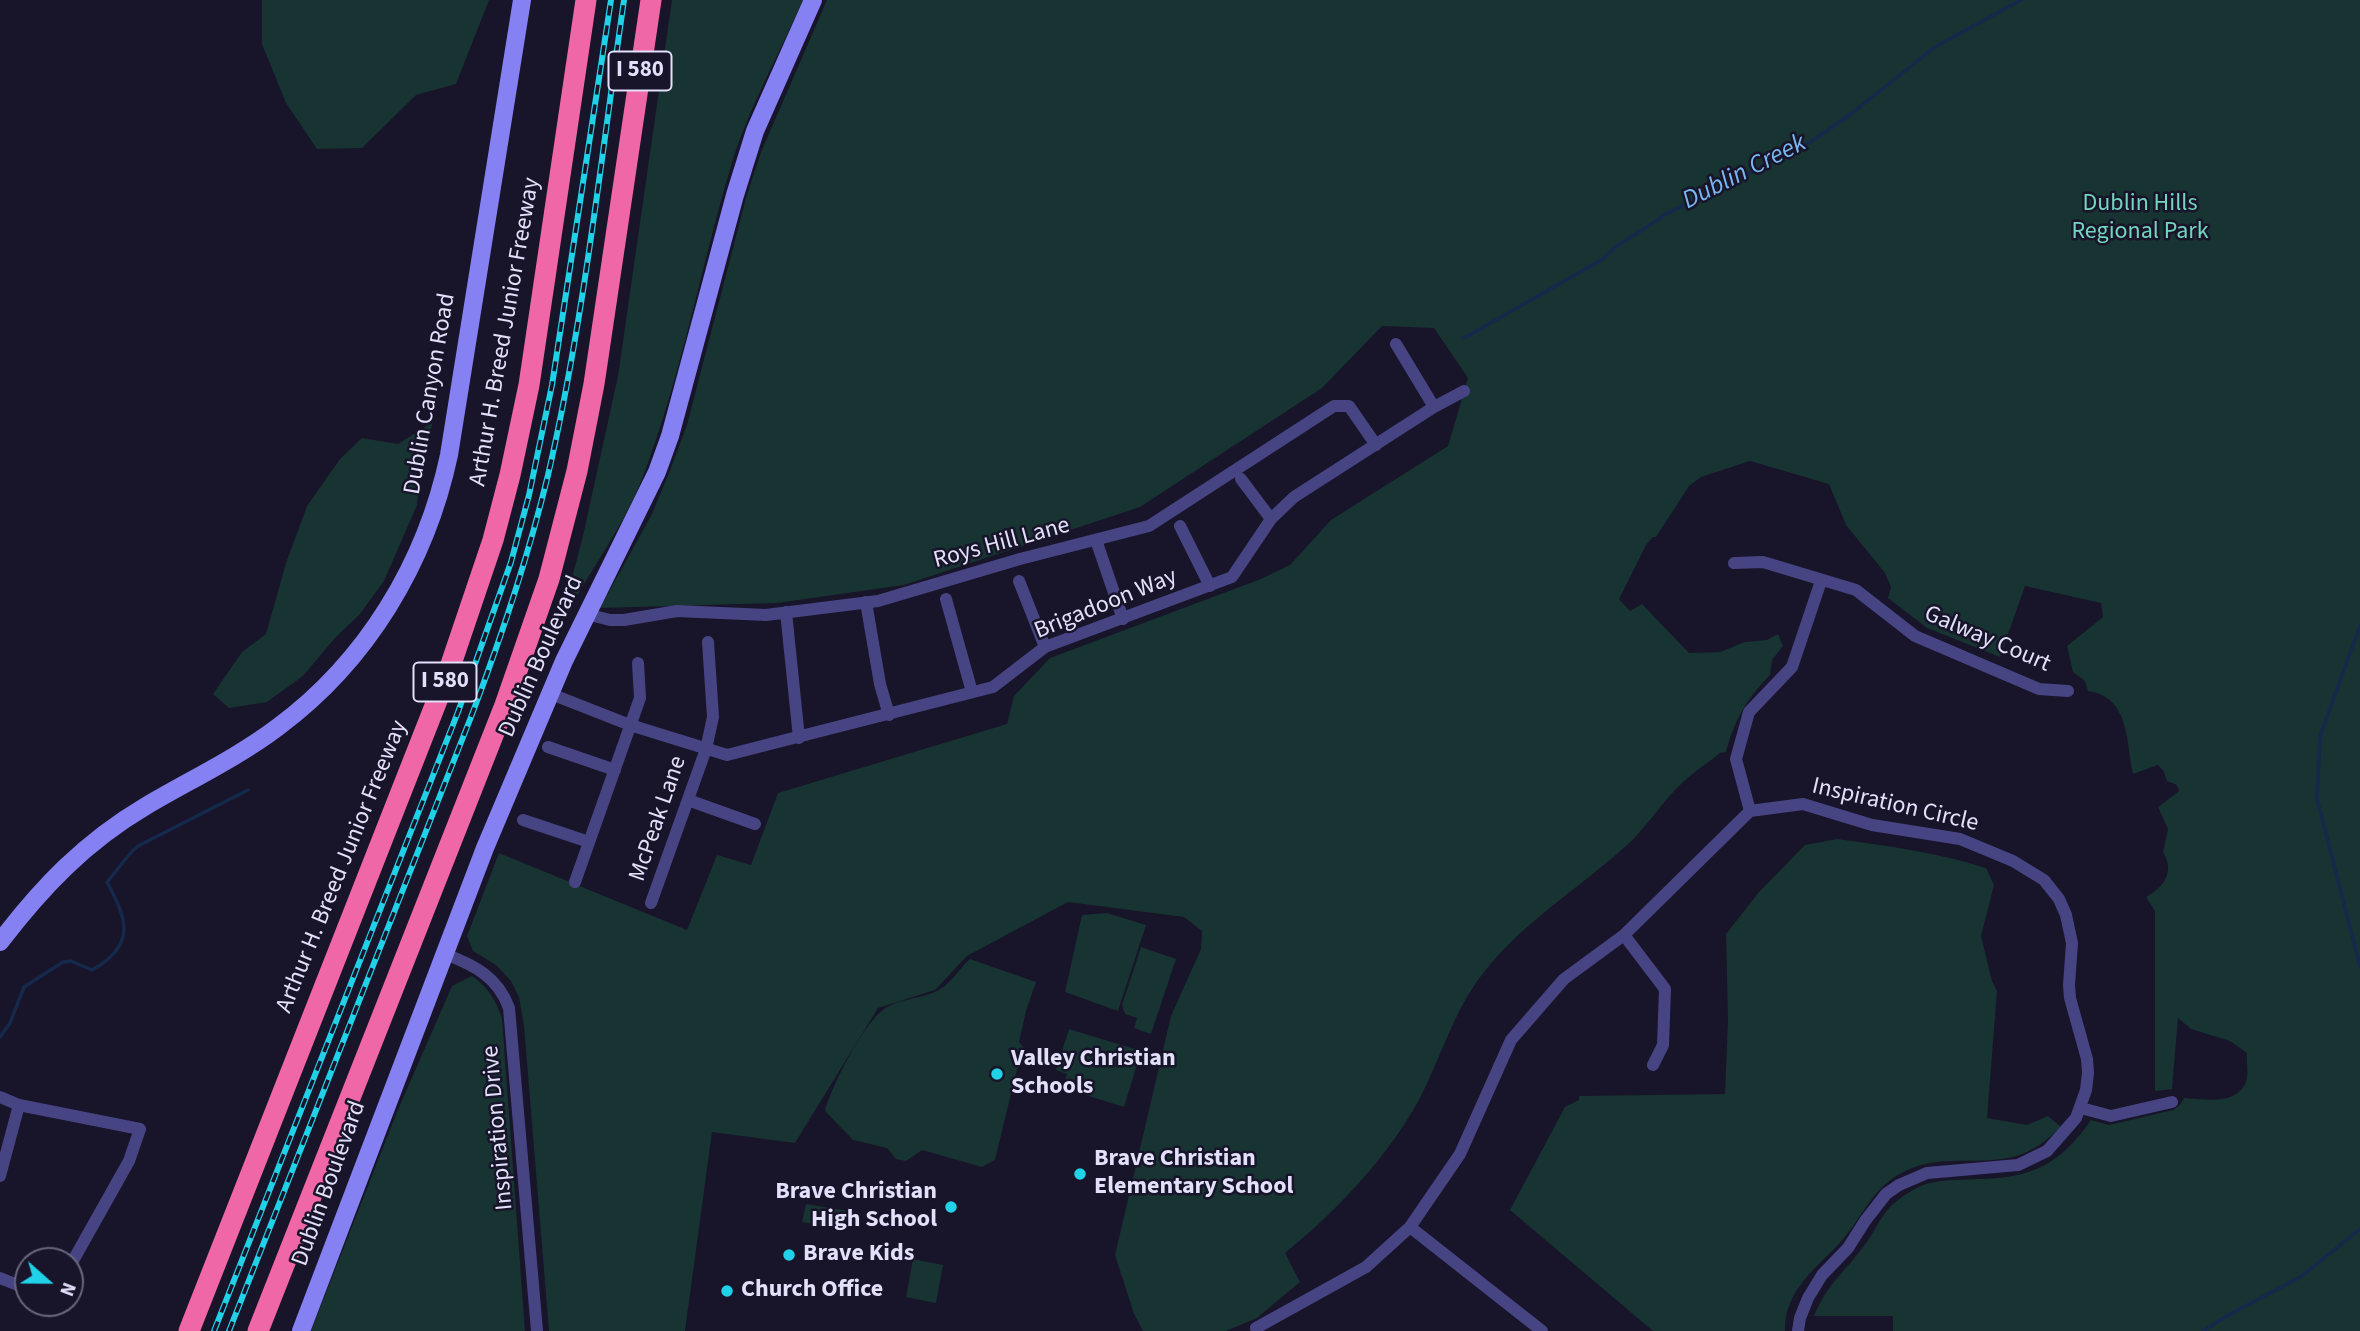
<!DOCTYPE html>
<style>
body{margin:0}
#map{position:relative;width:2360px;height:1331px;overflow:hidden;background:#181429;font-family:"Source Sans 3",sans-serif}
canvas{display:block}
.north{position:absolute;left:14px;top:1247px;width:70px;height:70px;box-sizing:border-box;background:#181429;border:2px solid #69667d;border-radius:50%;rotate:111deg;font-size:19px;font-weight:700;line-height:28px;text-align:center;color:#e3e0fc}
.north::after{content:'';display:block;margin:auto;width:24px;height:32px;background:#20d1e8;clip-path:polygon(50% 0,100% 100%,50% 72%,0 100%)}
</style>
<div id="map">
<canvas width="2360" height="1331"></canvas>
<div class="north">N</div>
</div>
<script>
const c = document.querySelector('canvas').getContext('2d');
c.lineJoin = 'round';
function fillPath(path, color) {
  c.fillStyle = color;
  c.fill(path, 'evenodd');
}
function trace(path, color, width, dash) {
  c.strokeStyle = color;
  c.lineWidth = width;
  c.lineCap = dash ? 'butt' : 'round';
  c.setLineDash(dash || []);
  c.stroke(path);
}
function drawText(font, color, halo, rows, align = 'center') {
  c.font = font + ' "Source Sans 3",sans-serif';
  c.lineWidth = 5;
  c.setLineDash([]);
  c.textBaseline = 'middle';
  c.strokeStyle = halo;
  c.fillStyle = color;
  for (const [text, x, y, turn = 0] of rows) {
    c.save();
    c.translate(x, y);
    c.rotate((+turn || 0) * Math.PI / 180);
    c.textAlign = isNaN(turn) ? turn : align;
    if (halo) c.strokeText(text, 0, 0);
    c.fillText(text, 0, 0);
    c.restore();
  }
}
fillPath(new Path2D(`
 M262 0H489L456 84 416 95 362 148 317 149 286 103 262 44Z
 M672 0H803C779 55 748 109 731 166 700 270 681 378 642 479 621 533 582 580 557 633L582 540 618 376Z
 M827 0H2360V1331H1893V1316H1814C1827 1284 1844 1273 1863 1247 1873 1235 1879 1219 1890 1207 1899 1198 1914 1188 1926 1184 1943 1179 1962 1180 1979 1179 2033 1178 2060 1164 2091 1120L2109 1125 2173 1110 2180 1105 2184 1098C2204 1099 2236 1106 2246 1082 2249 1074 2246 1061 2247 1053L2230 1041 2191 1029 2178 1018 2172 1089 2155 1091V911L2146 897C2164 887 2175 872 2163 852L2168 829 2158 807 2179 791 2177 785 2167 781 2164 772 2158 765 2133 774C2126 742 2130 697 2088 691L2085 681 2073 672 2067 646 2103 617 2101 603 2025 586 2000 657 1927 628 1888 598 1891 587 1885 573 1846 525 1829 484 1750 461 1701 477 1689 486 1656 537H1653L1646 545 1619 599 1630 611 1642 604 1689 653 1720 652 1745 642 1767 640 1778 634 1783 646 1772 660 1770 675C1747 698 1734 721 1726 752L1720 753C1705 765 1688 776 1675 790 1658 808 1645 829 1626 846 1576 891 1518 925 1478 980 1453 1015 1441 1056 1422 1094 1392 1153 1336 1212 1285 1253L1300 1282 1257 1318 1226 1331H1143L1134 1314 1115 1255 1171 1016 1201 949 1202 931 1184 917 1068 902 967 956 935 990 878 1008 795 1143 712 1132 685 1331H549L524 1026 519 997 511 981 496 965 473 951 467 936 499 853 687 930 717 855 751 865 778 793 1007 724 1014 696 1050 658 1261 579 1290 565 1331 520 1448 446 1468 378 1434 328 1382 326 1322 388 1140 507 904 585 777 603 600 608 652 514 669 473 687 425 746 198 761 152Z
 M433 422 422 456 417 505 384 581 360 614 335 638 303 676 267 702 229 708 213 694 242 652 266 634 286 563 307 506 340 459 362 438 398 444Z
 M1837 839C1887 846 1937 852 1986 868L1994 885 1981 936 1992 981 1997 991 1987 1118 2027 1125 2048 1116 2061 1127C2049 1138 2038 1148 2022 1154 1982 1169 1939 1150 1898 1175 1869 1192 1859 1224 1836 1247 1812 1271 1784 1294 1785 1331H1653L1510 1210 1565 1107 1579 1100V1096L1725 1094 1728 1020 1726 934 1759 892 1805 845Z
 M1107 913 1146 925 1118 1011 1065 992 1082 915Z
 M1141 947 1176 959 1151 1034 1134 1028 1137 1018 1125 1014 1122 1005Z
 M970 959 1036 982 1026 1011 1019 1042 1028 1053 1025 1062 1017 1069 995 1160 982 1167 922 1150 906 1161 896 1159 887 1148 853 1140 825 1111C831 1087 864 1023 884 1009 898 999 919 999 935 992 949 986 959 969 970 959Z
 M472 976C489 988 495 999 502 1018L525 1331H311L397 1112 452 986Z
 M1069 1029 1141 1051 1124 1107 1063 1088 1067 1074 1056 1070Z
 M806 1204 848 1211 845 1230 802 1222Z
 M913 1259 943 1265 936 1303 906 1297Z`), '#173332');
trace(new Path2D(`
 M1464 338 1603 259C1619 240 1645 231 1664 215L1809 143 1851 114 1935 47 2021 0
 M2360 626 2320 736 2317 799 2360 966
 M0 1037 10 1023 24 987 63 962 71 961 92 970C137 945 127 919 107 882 118 870 125 857 138 846L248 790
 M2203 1331 2225 1317 2302 1276 2360 1229`), '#15294c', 3.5);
trace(new Path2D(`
 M1396 344 1434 407
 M1241 479 1271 519
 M1180 526 1210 586
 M1096 540 1123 619
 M1734 563 1763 562 1856 590 1915 636 2039 689 2068 691
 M1019 581 1045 647
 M946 599 972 692
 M866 602 880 684 889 715
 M786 612 799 738
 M586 614 610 620H624L677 611 766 615 878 601 1020 559 1149 526 1334 406H1349L1376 445
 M551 694 630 725 727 755 993 687 1045 647 1232 577 1271 519 1294 497 1434 407 1464 391
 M548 747 615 770
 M688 800 755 824
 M1750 811 1736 759 1749 712 1792 667 1821 581
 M523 820 589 842
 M575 882 640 698 638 663
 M651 903 706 749 713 717 708 642
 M1624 935 1665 989 1663 1045 1653 1065
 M445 954C474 965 498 977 509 1008L537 1331
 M0 1097 19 1105 140 1129 129 1161 70 1266
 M2081 1108 2111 1116 2172 1102
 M0 1176 19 1105
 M1410 1227 1542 1331
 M0 1278 28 1289
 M1257 1331 1256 1328 1366 1267 1410 1227 1460 1154 1511 1040 1564 979 1624 935 1750 811 1803 804 1872 825 1960 839 2013 861 2044 880 2059 899 2066 915 2072 943 2069 985 2070 998 2087 1059 2088 1073 2086 1090 2076 1118 2047 1151 2018 1165 1927 1173 1899 1185 1886 1194 1865 1221 1848 1248 1822 1275 1808 1298 1800 1318 1798 1331`), '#474483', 12);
trace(new Path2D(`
 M0 942C42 887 85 842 146 806 190 780 237 758 278 727 367 661 426 563 449 455L522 0
 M301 1331 485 848 564 661 657 472 670 436 735 195 755 131 813 0`), '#8581f2', 18);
trace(new Path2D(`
 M189 1331 449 670 493 540 510 475 529 385 586 0
 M258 1331 505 705 549 579 577 471 594 384 651 0`), '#ef67a6', 21);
const rail = new Path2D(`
 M214 1331 458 712 511 562 529 495 552 385 611 0
 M229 1331 471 717C501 638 528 558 548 475 584 320 601 158 624 0`);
trace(rail, '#20d1e8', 6);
trace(rail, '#181429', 3.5, [10]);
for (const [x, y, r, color] of [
 [997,1074,7,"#20d1e8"],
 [1080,1174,7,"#20d1e8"],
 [951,1207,7,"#20d1e8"],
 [789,1255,7,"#20d1e8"],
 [727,1291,7,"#20d1e8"]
]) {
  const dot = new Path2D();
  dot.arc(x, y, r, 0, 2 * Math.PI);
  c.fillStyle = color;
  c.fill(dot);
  trace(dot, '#181429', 2.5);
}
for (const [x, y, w] of [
 [640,71,63],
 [445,682,63]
]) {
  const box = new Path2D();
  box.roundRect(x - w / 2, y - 19.5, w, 39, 5);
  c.fillStyle = '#181429';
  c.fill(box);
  trace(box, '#e3e0fc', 2);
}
drawText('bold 23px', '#e3e0fc', null, [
 ["I 580",640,71],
 ["I 580",445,682]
]);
drawText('24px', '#72d6be', '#181429', [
 ["Dublin Hills",2140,205],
 ["Regional Park",2140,233]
]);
drawText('24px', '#e3e0fc', '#181429', [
 ["Arthur H. Breed Junior Freeway",506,332,-80],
 ["Dublin Canyon Road",431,394,-80],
 ["Roys Hill Lane",1002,544,-15],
 ["Brigadoon Way",1106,605,-22],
 ["Galway Court",1987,640,23],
 ["Dublin Boulevard",542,657,-66],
 ["Inspiration Circle",1895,806,13],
 ["McPeak Lane",659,819,-71],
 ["Arthur H. Breed Junior Freeway",343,867,-68],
 ["Inspiration Drive",499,1128,-95],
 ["Dublin Boulevard",330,1184,-70]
]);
drawText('bold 24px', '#e3e0fc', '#181429', [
 ["Valley Christian",1011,1060],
 ["Schools",1011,1088],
 ["Brave Christian",1094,1160],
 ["Elementary School",1094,1188],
 ["Brave Christian",937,1193,"right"],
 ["High School",937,1221,"right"],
 ["Brave Kids",803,1255],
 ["Church Office",741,1291]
], 'left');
drawText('italic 26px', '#78b7f1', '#181429', [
 ["Dublin Creek",1745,173,-27]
]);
</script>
